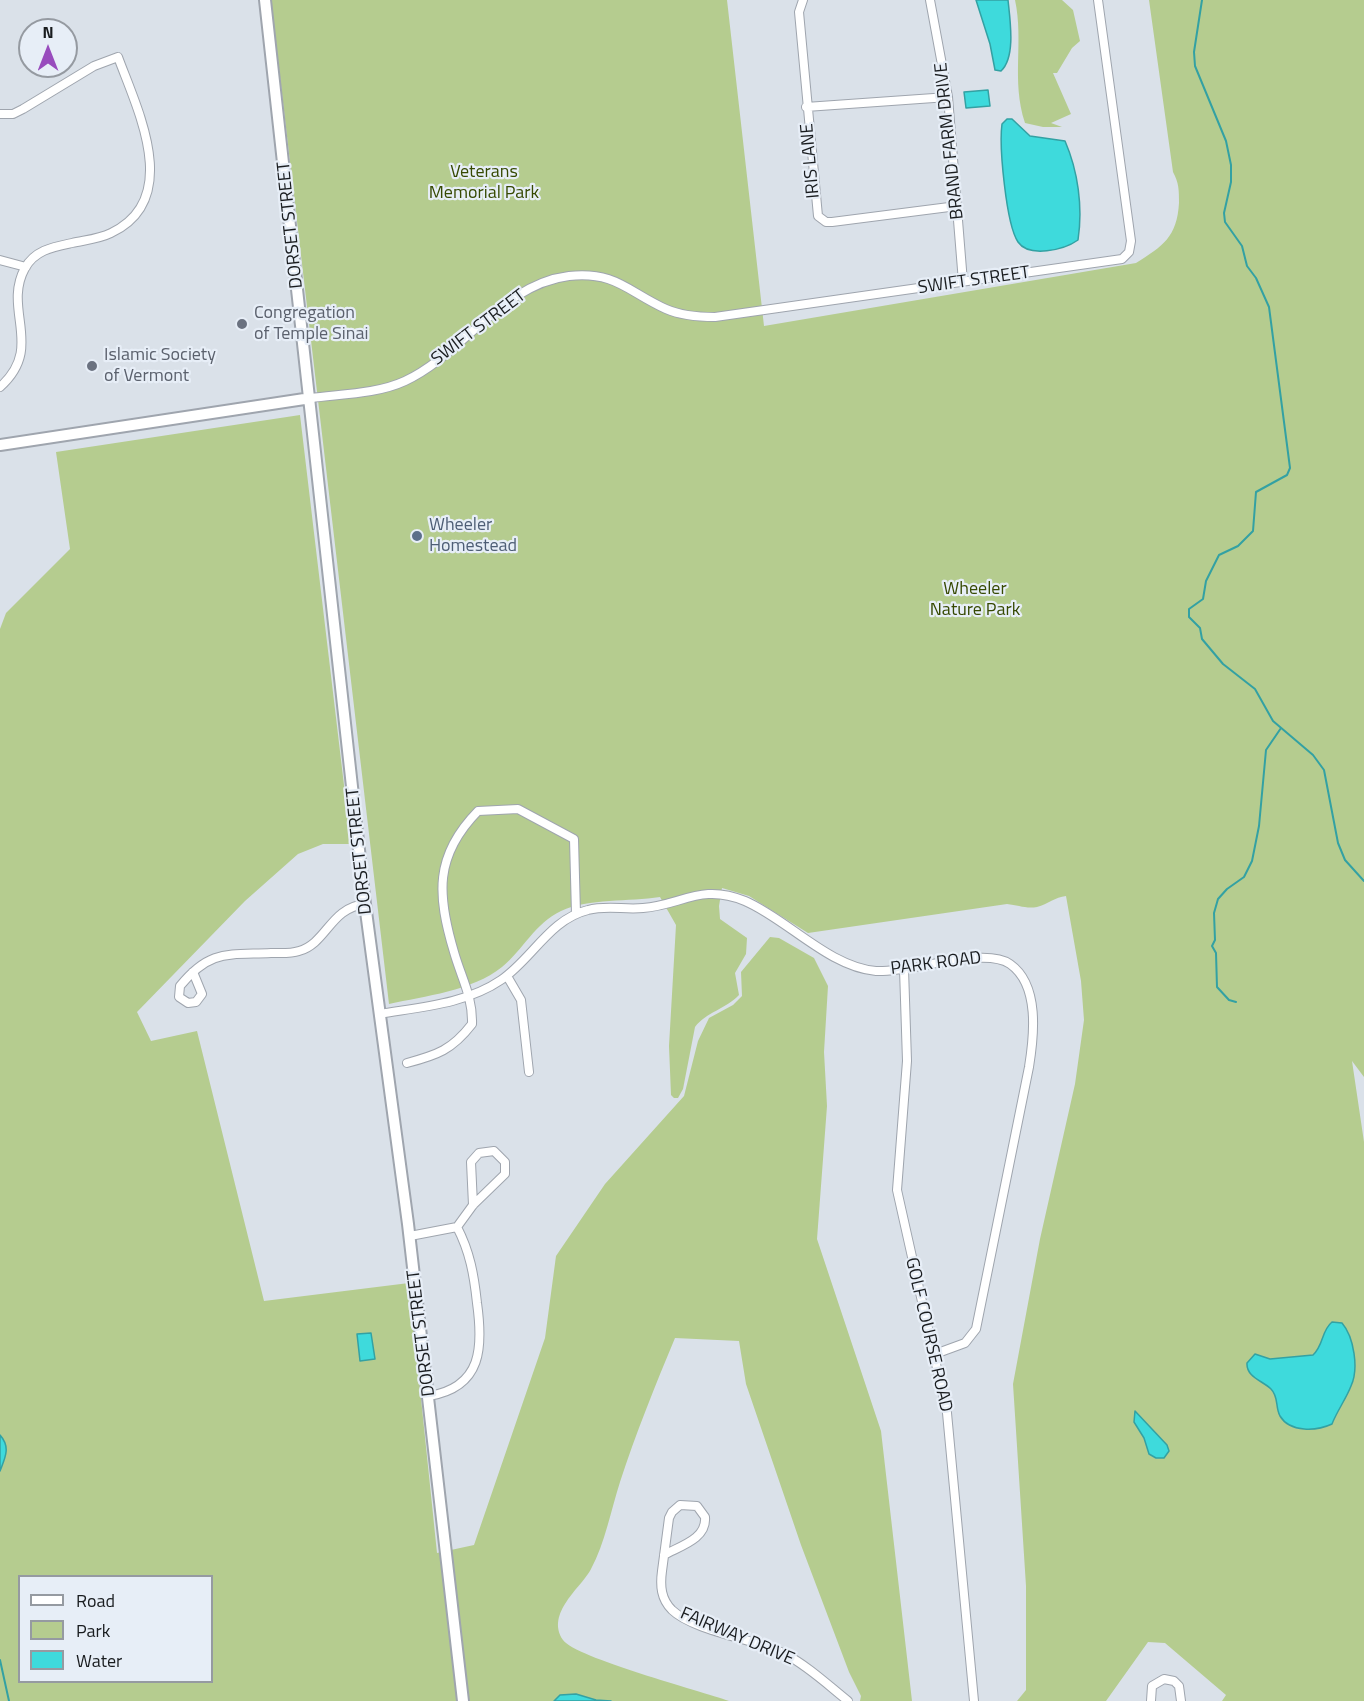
<!DOCTYPE html>
<style>
body{margin:0}
#map{position:relative;width:1364px;height:1701px;overflow:hidden;background:#dae1e9;font-family:"Titillium Web",sans-serif}
canvas{display:block}
.legend{position:absolute;left:18px;top:1575px;width:195px;height:108px;box-sizing:border-box;background:#e7eef7;border:2px solid #959aa1;margin:0;padding:8px 10px;list-style:none;font-size:18px;color:#191c1f}
.legend li{display:flex;align-items:center;gap:12px;height:30px}
.legend b{width:30px;border:2px solid #959aa1}
.north{position:absolute;left:18px;top:18px;width:60px;height:60px;box-sizing:border-box;background:#e7eef7;border:2px solid #959aa1;border-radius:50%;rotate:0deg;font-size:16px;font-weight:700;line-height:24px;text-align:center;color:#191c1f}
.north::after{content:'';display:block;margin:auto;width:21px;height:27px;background:#984cbd;clip-path:polygon(50% 0,100% 100%,50% 72%,0 100%)}
</style>
<div id="map">
<canvas width="1364" height="1701"></canvas>
<ul class="legend">
<li><b style="height:8px;background:#fff"></b>Road</li>
<li><b style="height:16px;background:#b5cc8f"></b>Park</li>
<li><b style="height:16px;background:#3edadc"></b>Water</li>
</ul>
<div class="north">N</div>
</div>
<script>
const c = document.querySelector('canvas').getContext('2d');
c.lineJoin = 'round';
function fillPath(path, color) {
  c.fillStyle = color;
  c.fill(path, 'evenodd');
}
function trace(path, color, width, dash) {
  c.strokeStyle = color;
  c.lineWidth = width;
  c.lineCap = dash ? 'butt' : 'round';
  c.setLineDash(dash || []);
  c.stroke(path);
}
function drawText(font, color, halo, rows, align = 'center') {
  c.font = font + ' "Titillium Web",sans-serif';
  c.lineWidth = 4.5;
  c.setLineDash([]);
  c.textBaseline = 'middle';
  c.strokeStyle = halo;
  c.fillStyle = color;
  for (const [text, x, y, turn = 0] of rows) {
    c.save();
    c.translate(x, y);
    c.rotate((+turn || 0) * Math.PI / 180);
    c.textAlign = isNaN(turn) ? turn : align;
    if (halo) c.strokeText(text, 0, 0);
    c.fillText(text, 0, 0);
    c.restore();
  }
}
fillPath(new Path2D(`
 M271 0H727L764 326 1136 263C1163 246 1177 237 1179 203 1179 190 1179 183 1173 172L1149 0H1364V1077L1352 1061 1364 1142V1701H1222L1226 1695 1165 1643 1148 1642 1106 1701H1017L1026 1690V1586L1013 1384 1040 1239 1075 1084 1084 1020 1081 981 1066 896C1055 897 1048 904 1037 907 1026 909 1018 905 1007 904L808 933 749 896 722 888 719 906 720 919 747 938 746 954 735 973 739 995C726 1009 706 1012 695 1027L683 1089 678 1098H674L671 1095 669 1046 676 925 660 897C629 902 589 898 561 911 535 923 523 950 502 967 472 991 425 996 389 1004Z
 M1015 0H1062L1073 10 1080 41 1072 48 1057 73H1053L1071 114 1051 123 1062 127H1043L1025 123C1011 80 1024 42 1015 0Z
 M300 415 351 844H323L298 854 245 901 137 1012 151 1041 197 1031 264 1301 409 1283 437 1553 474 1545 545 1338 556 1256 605 1184 684 1096 698 1041 709 1018 733 1005 742 996 741 972 770 937 779 938 814 958 828 986 824 1052 827 1106 817 1239 881 1431 912 1701H860L861 1696 849 1672 801 1545 746 1384 739 1341 675 1338C655 1386 636 1433 620 1482 611 1510 605 1543 591 1569 582 1587 545 1613 563 1640 576 1658 701 1691 729 1701H0V629L6 613 70 549 56 452ZM20 1576H212V1682H20Z`), '#b5cc8f');
const water = new Path2D(`
 M976 0H1008C1010 20 1016 57 1001 71L995 70 990 44Z
 M988 90 990 106 966 108 964 92Z
 M1007 119H1012L1030 136 1065 141C1078 171 1083 207 1078 240 1064 250 1029 258 1018 242 1006 224 999 146 1002 124Z
 M1332 1322 1342 1323C1354 1337 1359 1369 1351 1386 1346 1399 1337 1411 1332 1424 1317 1431 1290 1433 1280 1416 1275 1407 1279 1397 1271 1389 1263 1381 1246 1377 1247 1363L1255 1354 1270 1359 1313 1355C1324 1345 1321 1331 1332 1322Z
 M371 1333 375 1359 360 1361 357 1334Z
 M1135 1411 1167 1445 1169 1451 1164 1458H1156L1149 1454 1144 1438 1134 1422Z
 M0 1435C11 1447 5 1458 0 1471Z
 M576 1694 596 1700 611 1701H554L560 1695Z`);
fillPath(water, '#3edadc');
trace(water, '#33a1a3', 1.5);
trace(new Path2D(`
 M1202 0 1194 52 1195 66 1226 141 1231 165V182L1224 213 1225 222 1242 246 1247 266 1256 278 1269 307 1290 468 1287 475 1256 492 1253 531 1238 546 1219 555 1206 581 1203 599 1189 609V617L1200 628 1202 639 1223 664 1255 689 1273 721 1313 755 1324 770 1338 843 1345 860 1364 881
 M1236 1002 1229 1000 1217 987 1216 953 1212 946 1215 940 1214 913 1218 899 1227 889 1244 877 1252 861 1259 826 1266 750 1281 728
 M0 1660 9 1701`), '#33a1a3', 2);
const street = new Path2D(`
 M803 0 799 12 818 216 826 222H832L957 206
 M930 0 948 97 963 282
 M806 107 948 97
 M0 114H13L23 109 94 66 118 57C137 109 183 199 111 233 99 239 85 240 72 243 53 247 35 250 25 268 2 310 45 347 0 387
 M0 260 26 267
 M311 398C341 394 377 394 405 381 463 354 502 284 569 276 616 271 628 292 666 309 682 316 698 317 715 317L1122 259 1129 252 1131 241 1098 0
 M904 969 907 1061 897 1190 947 1413 974 1701
 M193 972 202 994 196 1002 188 1003 179 997 180 986C210 949 228 955 271 953 280 953 290 954 299 951 327 943 330 908 365 904
 M507 976 521 1000 529 1072
 M379 1014C420 1007 466 1004 501 980 532 959 550 919 588 910 607 905 625 910 643 908 682 905 701 883 745 901 787 919 829 967 876 971 911 973 984 946 1010 964 1040 985 1034 1036 1029 1067L976 1329 965 1343 935 1354
 M407 1063C437 1055 452 1050 472 1024 473 997 461 977 454 952 437 895 434 856 478 811L518 809 574 839 576 914
 M410 1236 457 1227 473 1205 505 1174V1162L494 1151 479 1153 471 1162 473 1205
 M429 1396C483 1387 483 1346 477 1303 474 1275 470 1252 457 1227
 M664 1555C680 1546 707 1539 705 1517L697 1506 680 1505 672 1512 669 1518 662 1571C660 1586 661 1599 672 1610 694 1631 755 1639 785 1654 808 1666 828 1685 848 1701
 M1151 1701 1152 1686 1164 1679 1174 1681 1179 1686 1181 1701`);
const secondary = new Path2D(`
 M265 0 365 904 408 1224 463 1701
 M0 445 311 398`);
trace(street, '#9fa5ae', 10);
trace(secondary, '#9fa5ae', 14);
trace(street, '#fff', 8);
trace(secondary, '#fff', 10);
for (const [x, y, r, color] of [
 [242,324,6,"#6b7280"],
 [92,366,6,"#6b7280"],
 [417,536,6,"#5c6f8a"]
]) {
  const dot = new Path2D();
  dot.arc(x, y, r, 0, 2 * Math.PI);
  c.fillStyle = color;
  c.fill(dot);
  trace(dot, '#e7eef7', 2);
}
drawText('18px', '#191c1f', '#e7eef7', [
 ["BRAND FARM DRIVE",950,141,-96],
 ["IRIS LANE",811,161,-95],
 ["DORSET STREET",291,225,-96],
 ["SWIFT STREET",974,281,-8],
 ["SWIFT STREET",479,328,-37],
 ["DORSET STREET",360,851,-96],
 ["PARK ROAD",936,964,-7],
 ["DORSET STREET",422,1333,-97],
 ["GOLF COURSE ROAD",928,1335,77],
 ["FAIRWAY DRIVE",737,1637,23]
]);
drawText('18px', '#364902', '#e7eef7', [
 ["Veterans",484,173],
 ["Memorial Park",484,194],
 ["Wheeler",975,590],
 ["Nature Park",975,611]
]);
drawText('18px', '#5b616d', '#e7eef7', [
 ["Congregation",254,314],
 ["of Temple Sinai",254,335],
 ["Islamic Society",104,356],
 ["of Vermont",104,377]
], 'left');
drawText('18px', '#4e5e75', '#e7eef7', [
 ["Wheeler",429,526],
 ["Homestead",429,547]
], 'left');
</script>
